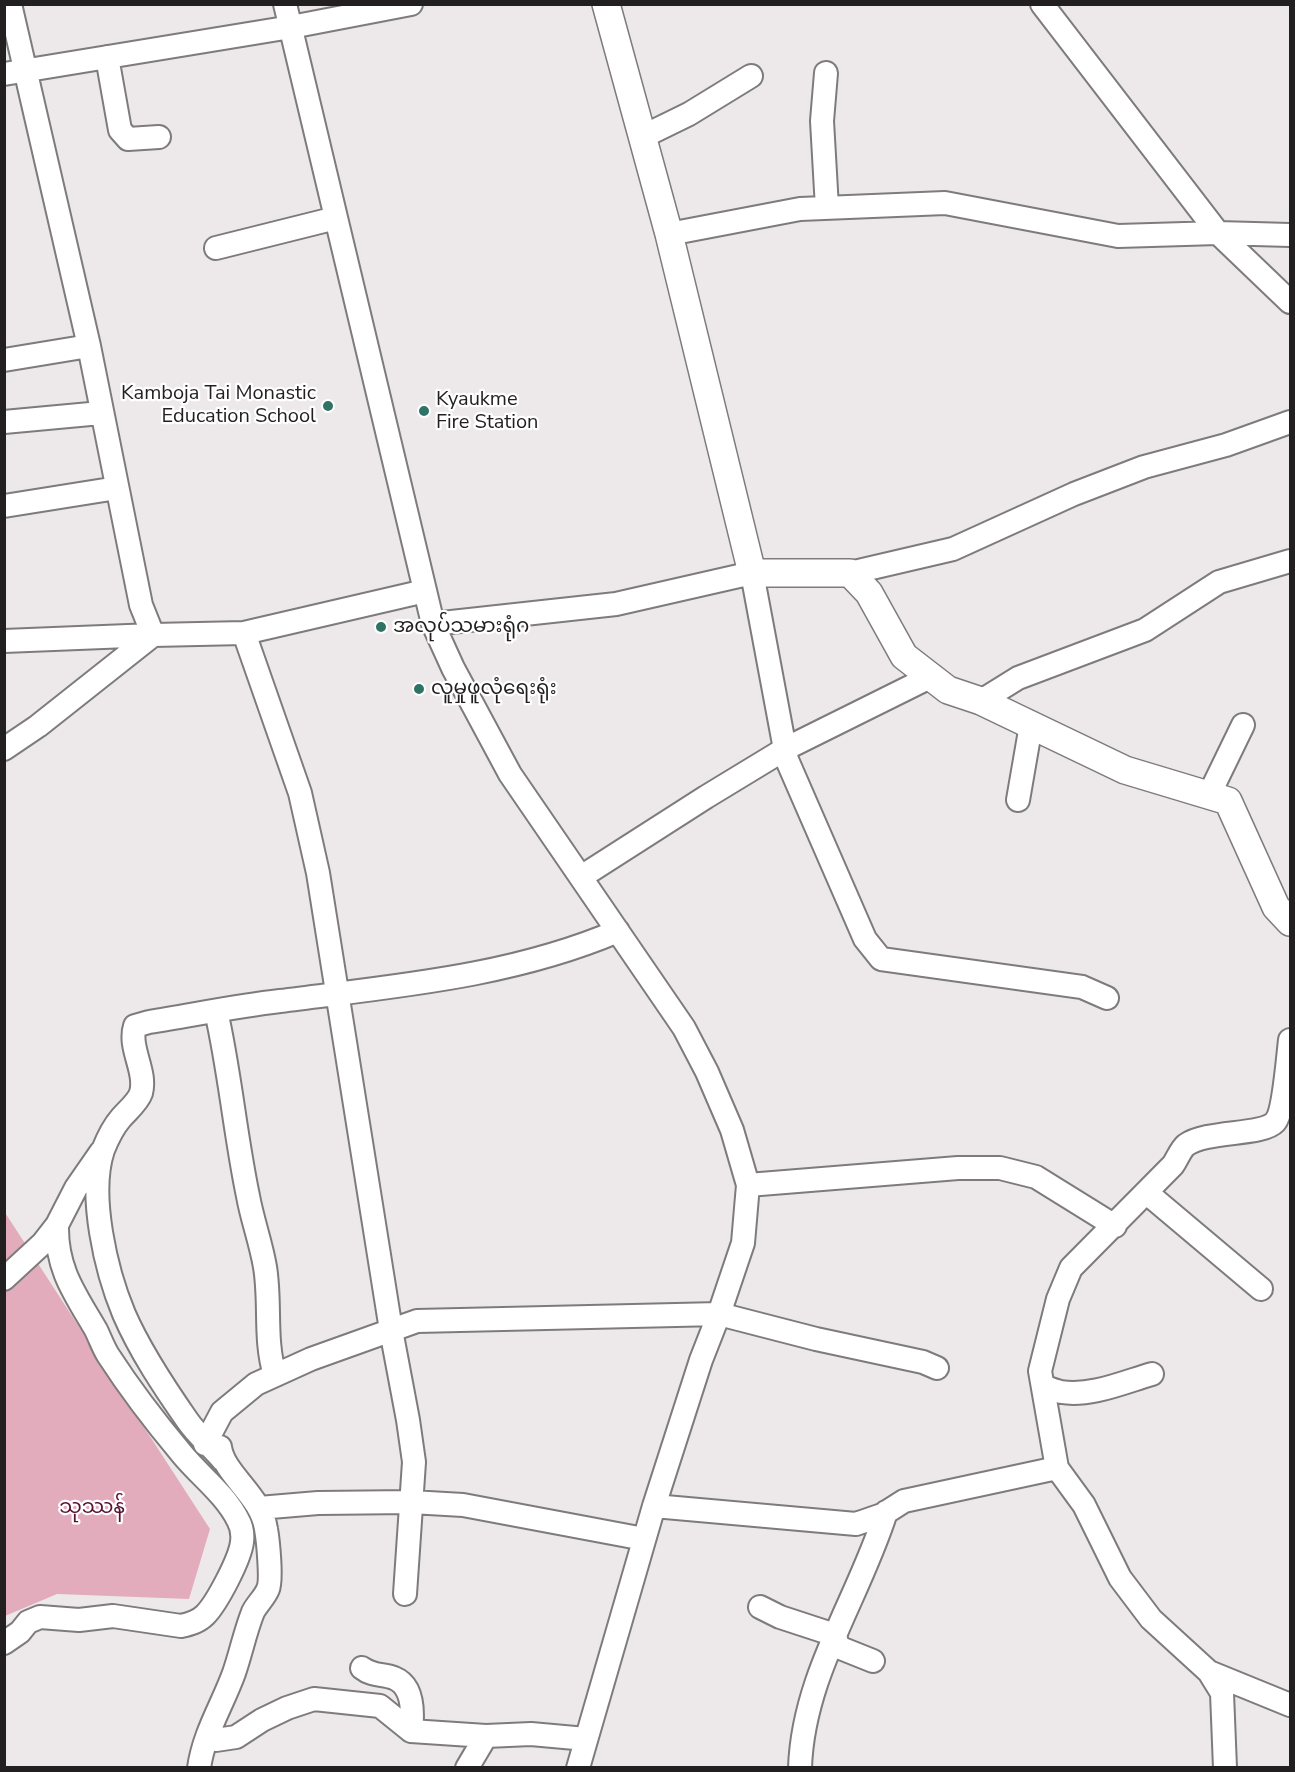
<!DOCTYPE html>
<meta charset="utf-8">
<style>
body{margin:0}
#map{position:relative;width:1295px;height:1772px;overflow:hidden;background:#ede9ea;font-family:"Nunito Sans",sans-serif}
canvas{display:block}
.frame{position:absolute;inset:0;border:6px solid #211f20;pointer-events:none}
</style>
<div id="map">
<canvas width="1295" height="1772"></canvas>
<div class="frame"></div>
</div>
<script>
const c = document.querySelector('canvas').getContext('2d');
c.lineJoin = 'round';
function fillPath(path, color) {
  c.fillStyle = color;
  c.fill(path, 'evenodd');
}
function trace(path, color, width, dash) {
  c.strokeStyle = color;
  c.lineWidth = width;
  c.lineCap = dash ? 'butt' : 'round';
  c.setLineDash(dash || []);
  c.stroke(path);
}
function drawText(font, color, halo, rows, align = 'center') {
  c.font = font + ' "Nunito Sans","Noto Sans Myanmar",sans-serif';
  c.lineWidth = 4.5;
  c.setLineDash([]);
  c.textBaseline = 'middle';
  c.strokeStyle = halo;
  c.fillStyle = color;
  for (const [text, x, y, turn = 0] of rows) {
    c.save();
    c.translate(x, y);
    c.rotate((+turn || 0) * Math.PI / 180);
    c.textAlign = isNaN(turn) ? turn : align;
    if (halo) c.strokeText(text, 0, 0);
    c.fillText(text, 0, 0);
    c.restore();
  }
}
fillPath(new Path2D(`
 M4 1211 210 1529 189 1599 57 1594 5 1616Z`), '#e3acbc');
const minor = new Path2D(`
 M285 4 433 624 453 668 510 774 684 1028 707 1072 732 1130 748 1185 743 1243 719 1314 701 1360 654 1506 578 1768
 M1042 4 1218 233 1290 302
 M107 57 120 130 128 139 159 137
 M826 73 822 121 827 208
 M4 74 291 27 411 4
 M642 137 689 114 751 76
 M669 234 800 209 945 203 1118 236 1218 233 1290 235
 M216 248 336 218
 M4 360 89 346
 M4 422 101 413
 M4 506 117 488
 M850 573 953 549 1074 494 1144 467 1226 445 1290 422
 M433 624 616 604 752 573 787 760 865 939 881 959 1082 987 1107 998
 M244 633 300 793 318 873 391 1330 408 1420 414 1462 405 1594
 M4 641 153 635 141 605 89 346 10 4
 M981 701 1018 678 1145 630 1219 582 1290 561
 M4 749 38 726 153 635 244 633 425 591
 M1209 795 1243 725
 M1018 800 1031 725
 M581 877 706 797 785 749 930 677
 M216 1011C230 1072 235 1134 248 1196 252 1219 261 1243 265 1267 271 1303 264 1340 275 1375
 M748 1185 958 1168H1000L1036 1177 1115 1226
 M1147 1193 1261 1289
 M4 1279 43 1243 57 1225 76 1188 101 1152
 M1043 1386C1048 1388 1055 1391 1061 1392 1091 1397 1124 1382 1152 1374
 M205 1444 222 1412 256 1384 311 1359 417 1321 719 1314 816 1339 923 1362 937 1368
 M223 1460C211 1446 198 1436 187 1420 164 1387 140 1351 124 1314 106 1271 88 1195 103 1150 107 1140 114 1126 121 1118 127 1111 138 1102 141 1093 147 1071 128 1048 135 1026L149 1022C193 1015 236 1006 280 1001 395 986 510 977 618 931
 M654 1506 856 1524 882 1515 904 1501 1057 1468
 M259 1508 318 1503 411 1502 463 1505 644 1539
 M760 1607 780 1617 835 1635 838 1647 873 1661
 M4 1643 20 1632 28 1622 40 1617 79 1620 113 1616 181 1626C190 1624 198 1622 205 1615 217 1603 240 1559 242 1542 243 1534 242 1527 238 1520 225 1494 200 1476 182 1454 156 1423 130 1389 108 1355 103 1347 100 1338 96 1330 75 1294 56 1269 57 1225
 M362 1668C372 1676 383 1674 394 1678 414 1686 413 1714 411 1731
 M1209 1672 1290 1705
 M216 1740 236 1737 262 1720 287 1708 314 1699 380 1706 411 1731 486 1736 531 1734 586 1739
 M199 1768C204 1733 222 1706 234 1673 241 1653 245 1632 253 1612 257 1604 265 1597 268 1589 272 1580 268 1540 266 1529 261 1495 224 1475 220 1447
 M467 1768 486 1736
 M800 1768C803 1675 859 1598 886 1512
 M1225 1768 1222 1693 1209 1672 1151 1619 1120 1578 1084 1505 1057 1468 1040 1371 1058 1299 1071 1268 1173 1165C1177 1159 1181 1149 1186 1145 1207 1130 1262 1136 1275 1122 1284 1112 1288 1056 1290 1040`);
const major = new Path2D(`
 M606 4 669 234 752 573H850L869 593 904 656 948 690 981 701 1125 770 1228 801 1276 907 1290 922`);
trace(minor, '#7e7b7c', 26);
trace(major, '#7e7b7c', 30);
trace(minor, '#fff', 22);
trace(major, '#fff', 27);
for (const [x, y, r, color] of [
 [328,406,6,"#2f7367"],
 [424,411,6,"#2f7367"],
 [381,627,6,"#2f7367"],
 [419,689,6,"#2f7367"]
]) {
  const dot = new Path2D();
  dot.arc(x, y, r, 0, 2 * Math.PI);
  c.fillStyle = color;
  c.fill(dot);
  trace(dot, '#fff', 2);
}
drawText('20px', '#211f20', '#fff', [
 ["Kamboja Tai Monastic",316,394,"right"],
 ["Education School",316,417,"right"],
 ["Kyaukme",436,400],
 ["Fire Station",436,423],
 ["အလုပ်သမားရုံဂ",393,627],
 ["လူမှုဖူလုံရေးရုံး",431,689]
], 'left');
drawText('20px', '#581130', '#fff', [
 ["သုဿန်",92,1508]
]);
</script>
